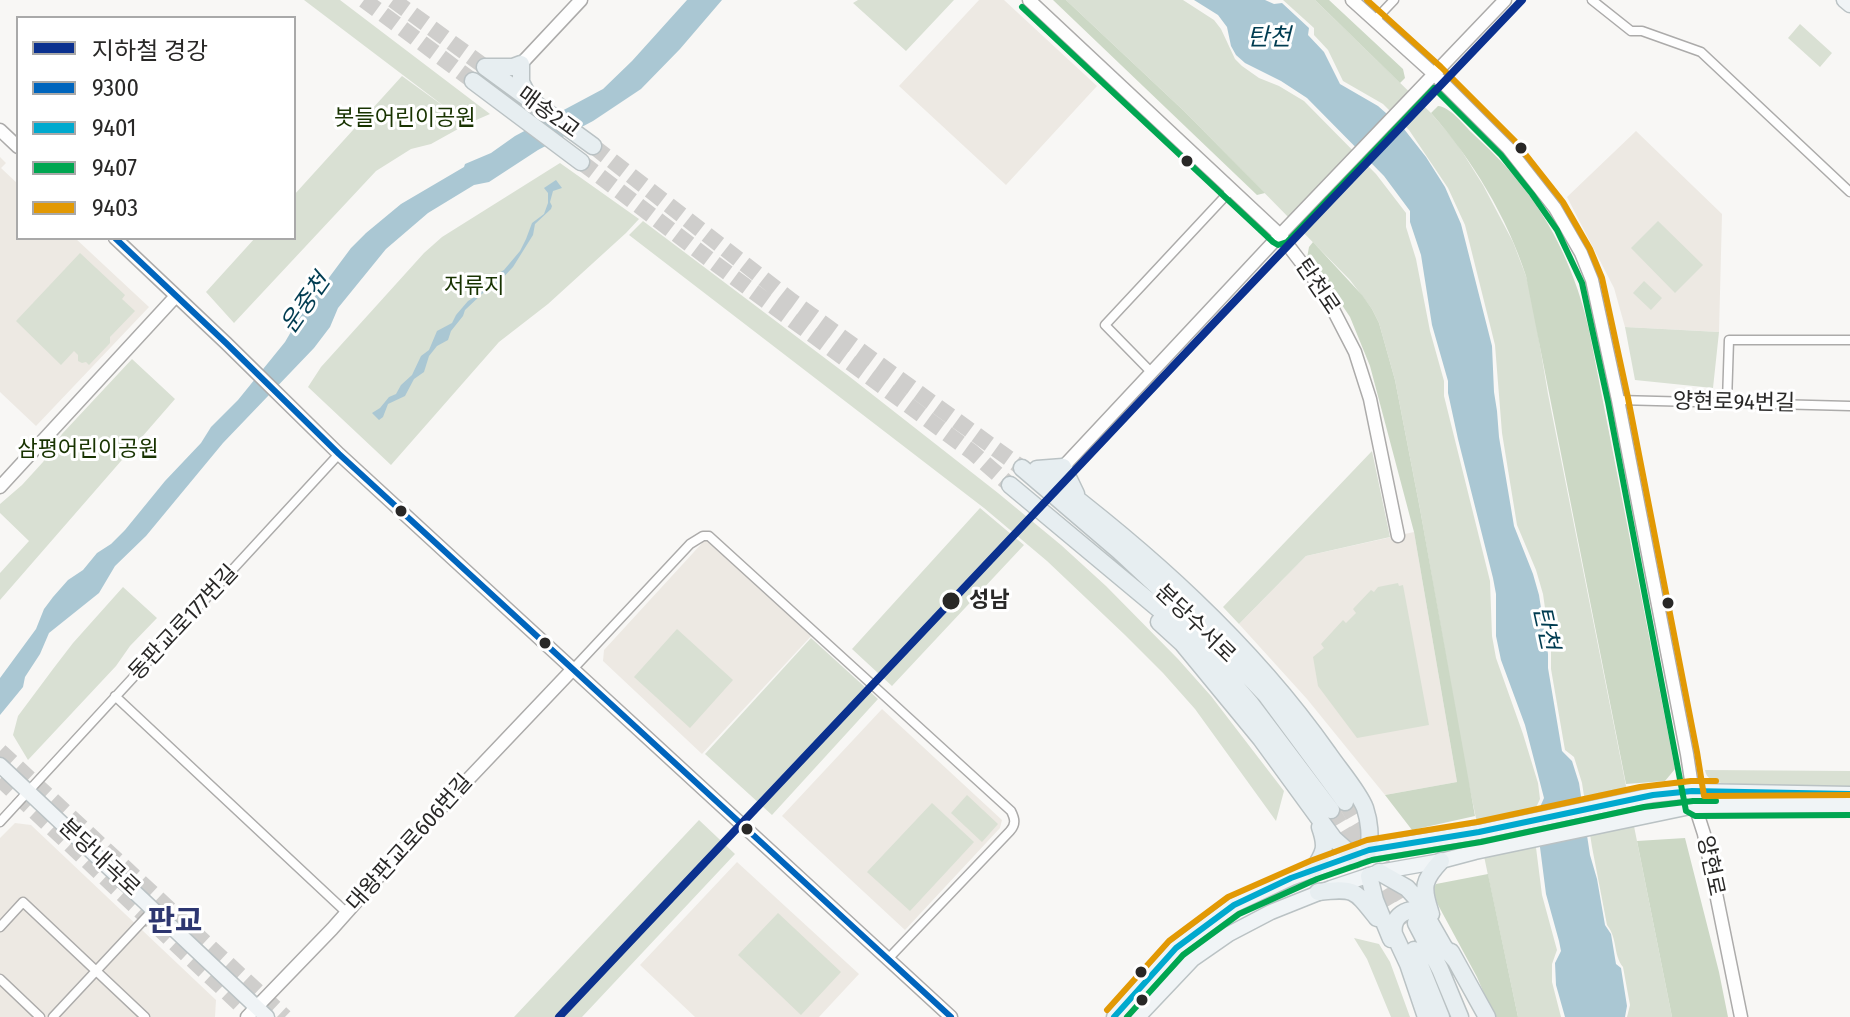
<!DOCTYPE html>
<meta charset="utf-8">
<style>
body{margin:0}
#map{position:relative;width:1850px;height:1017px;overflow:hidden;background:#f8f7f5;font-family:"Fira Sans Condensed","Noto Sans KR",sans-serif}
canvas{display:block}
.legend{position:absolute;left:16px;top:16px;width:280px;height:224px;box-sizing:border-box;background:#fff;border:2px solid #a9a9a9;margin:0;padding:10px 14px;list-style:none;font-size:24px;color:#292827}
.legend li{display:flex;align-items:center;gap:16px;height:40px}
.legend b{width:40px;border:2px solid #a9a9a9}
</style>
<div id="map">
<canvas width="1850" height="1017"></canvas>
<ul class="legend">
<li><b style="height:10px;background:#0b318f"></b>지하철 경강</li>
<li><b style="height:10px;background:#0065bd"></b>9300</li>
<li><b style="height:10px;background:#00a9ce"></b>9401</li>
<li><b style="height:10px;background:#00a651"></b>9407</li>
<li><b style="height:10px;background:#e29904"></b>9403</li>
</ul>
</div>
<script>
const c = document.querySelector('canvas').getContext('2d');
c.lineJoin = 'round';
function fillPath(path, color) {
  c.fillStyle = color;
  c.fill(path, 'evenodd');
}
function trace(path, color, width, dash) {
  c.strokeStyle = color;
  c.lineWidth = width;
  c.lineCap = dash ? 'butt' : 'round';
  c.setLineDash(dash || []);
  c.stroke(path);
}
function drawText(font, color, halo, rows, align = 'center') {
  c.font = font + ' "Fira Sans Condensed","Noto Sans KR",sans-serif';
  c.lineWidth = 6;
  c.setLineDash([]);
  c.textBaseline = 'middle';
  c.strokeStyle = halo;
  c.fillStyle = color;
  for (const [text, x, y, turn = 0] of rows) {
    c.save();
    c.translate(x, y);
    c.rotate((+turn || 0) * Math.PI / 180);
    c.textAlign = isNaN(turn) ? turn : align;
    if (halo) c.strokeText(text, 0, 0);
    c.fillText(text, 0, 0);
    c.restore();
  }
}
fillPath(new Path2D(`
 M979 0H1004L1097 86 1006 185 899 86Z
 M1636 131 1722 214 1719 332 1625 327 1614 288 1567 197Z
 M0 157 6 163 1 168 18 184V238H75L149 307 36 426 0 392Z
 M1414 532 1457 782 1385 795 1307 699 1239 624 1306 556Z
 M704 541H710L813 634 702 754 603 661 604 650Z
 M882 709 1002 820 1000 828 905 930 782 816Z
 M15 823 31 825 216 1000 215 1017H0V838Z
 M737 862 859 974 819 1017H695L640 965Z`), '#ede9e3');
fillPath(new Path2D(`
 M304 0H340L490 114 467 124 431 144 411 149 376 171 234 323 206 292 255 238H294V195L402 76 453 113Z
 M858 0H954L906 51 853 3Z
 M1066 0H1183L1214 20 1221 29 1235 59 1242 66 1259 78 1279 86 1304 101 1376 174 1406 213V227L1416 259 1430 331 1444 381V396L1490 581 1492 636 1496 658 1523 734 1538 783 1540 799 1532 816 1542 895 1557 950 1552 964V982L1561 1017H1518L1466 771 1420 509 1395 380 1379 323 1372 309 1350 280 1184 111Z
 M1283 0H1315L1431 113 1456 142 1483 185 1513 242 1526 276 1532 299 1548 394 1672 1017H1627L1630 1005 1623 967C1613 955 1618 939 1607 925L1592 847 1582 783 1574 757 1565 750 1551 669V650L1543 594 1536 570 1517 525 1502 433 1495 345 1465 225 1448 188 1409 130 1383 104 1343 81 1328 50 1314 35V28Z
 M1800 24 1832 53 1820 67 1788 38Z
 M560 163 639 219 626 233 548 304 499 342 391 465 308 387 321 367 424 253 442 237Z
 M643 221 850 377 998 493 1061 545 1106 586 1178 659 1211 696 1284 791 1276 821 1195 709 1163 673 1125 635 1047 561 984 508 629 235Z
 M1658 221 1703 265 1675 293 1631 248Z
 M80 253 125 295 122 299 135 311 110 337V343L89 365 86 362 82 363 78 361V355L74 351 61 365 16 321Z
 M1644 281 1662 298 1651 310 1633 293Z
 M1625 327 1719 332 1713 388 1635 380Z
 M132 359 175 399 0 600V573L29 541 0 513V504L22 485 43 462 62 434Z
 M1372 451 1390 537 1306 556 1239 624 1223 607Z
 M980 508 1024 545 892 686 852 649Z
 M1398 583 1399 586 1403 585 1429 725 1357 738 1318 686 1313 657 1324 648 1321 644 1343 620 1346 623 1356 613 1353 609 1371 590 1374 592 1378 587Z
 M123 587 157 618 130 646 116 666 28 760 13 735 18 716 53 669 73 643Z
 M677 629 733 680 690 728 634 677Z
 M811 638 878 699 772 815 705 754Z
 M1705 770 1850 771V787L1730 784C1719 783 1707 782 1705 770Z
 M967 795 998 824 982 842 951 813Z
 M932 803 974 842 910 911 867 872Z
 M699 820 735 854 582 1017H514Z
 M778 913 841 972 801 1015 738 955Z
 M1354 938 1379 944 1390 962 1410 1017H1391L1367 959Z`), '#d9e0d3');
fillPath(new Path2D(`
 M1053 0H1066L1184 111 1265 193 1257 195Z
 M1315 0H1329L1403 69 1405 78 1400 83Z
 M1438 106C1450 107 1462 123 1471 132 1487 147 1504 163 1518 181 1553 223 1577 276 1589 330L1675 769 1665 781 1626 784 1526 276C1507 217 1472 159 1431 113Z
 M1313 242 1362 295 1372 309 1379 323 1395 380 1420 509 1475 816 1412 830 1385 795 1457 782 1414 532 1370 366 1350 317 1326 281 1307 258 1309 247Z
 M1685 838 1719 972 1728 1017H1672L1637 841Z
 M1488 874 1518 1017H1494L1477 977 1431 892 1436 884Z`), '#ccd8c5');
fillPath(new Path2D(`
 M687 0H722L680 49 641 89 593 121 538 150 489 182 474 185 428 213 386 249 338 308 330 327 314 348 223 443 146 536 115 566 99 593 49 633 40 654 25 677 23 687 0 715V678L36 629 44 609 53 597 68 580 83 570 97 553 111 544 125 530 165 481 201 443 211 427 238 400 285 342 299 318 351 248 366 233 401 204 464 167 465 164 491 153 515 136 603 89 632 61Z
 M1194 0H1265L1274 4 1282 3 1309 28 1308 35 1324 52 1340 84 1378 106 1404 129 1426 157 1445 187 1461 224 1492 346 1494 392 1497 411 1499 437 1514 526 1533 574 1539 595 1548 654V668L1562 751 1572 761 1579 783 1590 855 1597 879 1605 925 1611 934 1616 964 1621 968 1627 1006 1625 1017H1565L1556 985 1555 963 1561 951 1559 941 1546 894 1536 816 1544 798 1525 725 1501 660 1496 636V594L1493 578 1458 439 1448 393V381L1432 325 1421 255 1410 222V211L1384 176 1307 98 1281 81 1245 63 1236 55 1231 46 1227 27 1218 15Z
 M556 180 562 188 553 191 550 202 552 206 551 209 535 224 533 235 513 267 495 286 483 293 465 310 463 316 451 331 448 340 437 346 429 356 424 372 414 379 405 396 388 404 383 417 379 420 372 413 380 408 389 397 396 394 401 385 412 375 421 356 429 350 437 331 452 323 456 315 468 301 481 293 492 277 504 270 520 251 526 239 532 223 544 214 548 203V193L544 188Z`), '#aac7d3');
trace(new Path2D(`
 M364 0 473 81
 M393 0 485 67
 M593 146 792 301 1022 468
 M581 162 713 262 972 452 1010 485
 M0 751 285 1017
 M0 779 253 1017
 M1345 802 1416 921
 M1331 810 1404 931`), '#cfcecc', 16, [16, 8]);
const street = new Path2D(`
 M1592 0 1631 31H1642L1701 52 1850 192
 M1374 21 1394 0
 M1151 372 1105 325 1231 190
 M1618 400 1850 406
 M1727 402 1729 340H1850
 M573 669 690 544 703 536H709L1011 811C1015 819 1016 824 1010 831L888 959
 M115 696 347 913
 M0 822 339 454
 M0 927 23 902 145 1017
 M0 979 40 1017
 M53 1017 153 910`);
const secondary = new Path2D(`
 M1029 0 1280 235 1324 292 1355 352 1370 399 1398 536
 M1352 0 1434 74 1508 148 1555 208 1581 253 1592 280 1618 400 1687 754 1695 806 1704 834 1741 1017
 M521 64 581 0
 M0 130 18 147
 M115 238 226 343 339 454 951 1017
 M1063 467 1280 235 1505 0
 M0 487 176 296
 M247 1017 332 929 421 829 573 669`);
const primary = new Path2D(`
 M1844 0 1850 5
 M0 765 267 1017
 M1114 1017 1176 948 1234 905 1291 878 1369 850 1479 832 1653 795 1692 791 1850 794
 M1138 1017 1193 959 1229 934 1271 912 1331 888 1379 872 1441 861 1475 852 1695 806 1850 805`);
const highway = new Path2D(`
 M485 67 593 146
 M485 67H513L521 64V82L529 98
 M473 81 581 162
 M1022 468 1119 551 1206 632 1266 695 1345 802
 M1037 469 1063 467 1076 494
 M1038 469C1146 550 1250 642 1328 753 1338 768 1359 792 1365 808 1370 823 1370 835 1369 850
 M1010 485 1196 640 1251 704 1331 810
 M1159 622 1182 643 1261 739 1334 839 1353 856
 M1313 870C1325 852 1327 847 1320 827
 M1379 872 1407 888 1431 914
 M1369 876 1375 900 1391 939
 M1318 892C1355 888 1354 889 1377 918
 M1430 911C1422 887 1423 880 1441 861
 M1416 923 1440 969 1460 1017
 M1414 950 1441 1017
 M1451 952 1487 1017
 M1426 1017 1408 964 1394 934C1391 916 1407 906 1424 912L1444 947 1456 961`);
trace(street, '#acabaa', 11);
trace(secondary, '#acabaa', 15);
trace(primary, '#bac2c4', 17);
trace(highway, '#bac2c4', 19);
trace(street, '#fefefe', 8);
trace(secondary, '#fefefe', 12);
trace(primary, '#f0f4f6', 14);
trace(highway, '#e7eef1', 16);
trace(new Path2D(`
 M115 238 226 343 339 454 951 1017`), '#0065bd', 6);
trace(new Path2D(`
 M1114 1017 1176 948 1234 905 1291 878 1369 850 1479 832 1653 795 1692 791 1850 794`), '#00a9ce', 6);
trace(new Path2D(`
 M1022 7 1273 242 1278 245 1287 242 1434 88 1501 155 1532 194 1557 230 1582 283 1608 402 1686 811 1695 816 1850 815
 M1127 1017 1183 955 1239 914 1317 879 1372 860 1481 842 1644 807 1693 801H1716`), '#00a651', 6);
trace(new Path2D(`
 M1367 0 1441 67 1515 141 1563 202 1590 249 1602 278 1628 398 1697 752 1704 796 1850 795
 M1107 1010 1169 941 1228 897 1310 861 1367 840 1477 822 1640 787 1691 781H1716`), '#e29904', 6);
trace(new Path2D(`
 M559 1017 1214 323 1522 0`), '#0b318f', 8);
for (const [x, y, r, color] of [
 [1521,148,7,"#292827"],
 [1187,161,7,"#292827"],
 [401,511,7,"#292827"],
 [951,601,10,"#292827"],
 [1668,603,7,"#292827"],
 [545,643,7,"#292827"],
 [747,829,7,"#292827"],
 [1141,972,7,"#292827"],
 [1142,1000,7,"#292827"]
]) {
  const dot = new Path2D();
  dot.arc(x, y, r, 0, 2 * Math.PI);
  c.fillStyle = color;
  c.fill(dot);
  trace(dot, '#fff', 3);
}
drawText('22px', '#292827', '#fff', [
 ["매송2교",548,113,36],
 ["탄천로",1317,287,56],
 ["양현로94번길",1734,403,1],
 ["동판교로177번길",184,623,-47],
 ["분당수서로",1195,624,44],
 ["대왕판교로606번길",410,843,-48],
 ["분당내곡로",99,858,43],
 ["양현로",1710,866,78]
]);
drawText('22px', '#183301', '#fff', [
 ["봇들어린이공원",405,119],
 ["저류지",474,287],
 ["삼평어린이공원",88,450]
]);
drawText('bold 22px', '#292827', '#fff', [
 ["성남",969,601]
], 'left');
drawText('italic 24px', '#003c51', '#fff', [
 ["탄천",1269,38],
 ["운중천",306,304,-55],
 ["탄천",1545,628,78]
]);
drawText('bold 30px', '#2d3670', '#fff', [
 ["판교",175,923]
]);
</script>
